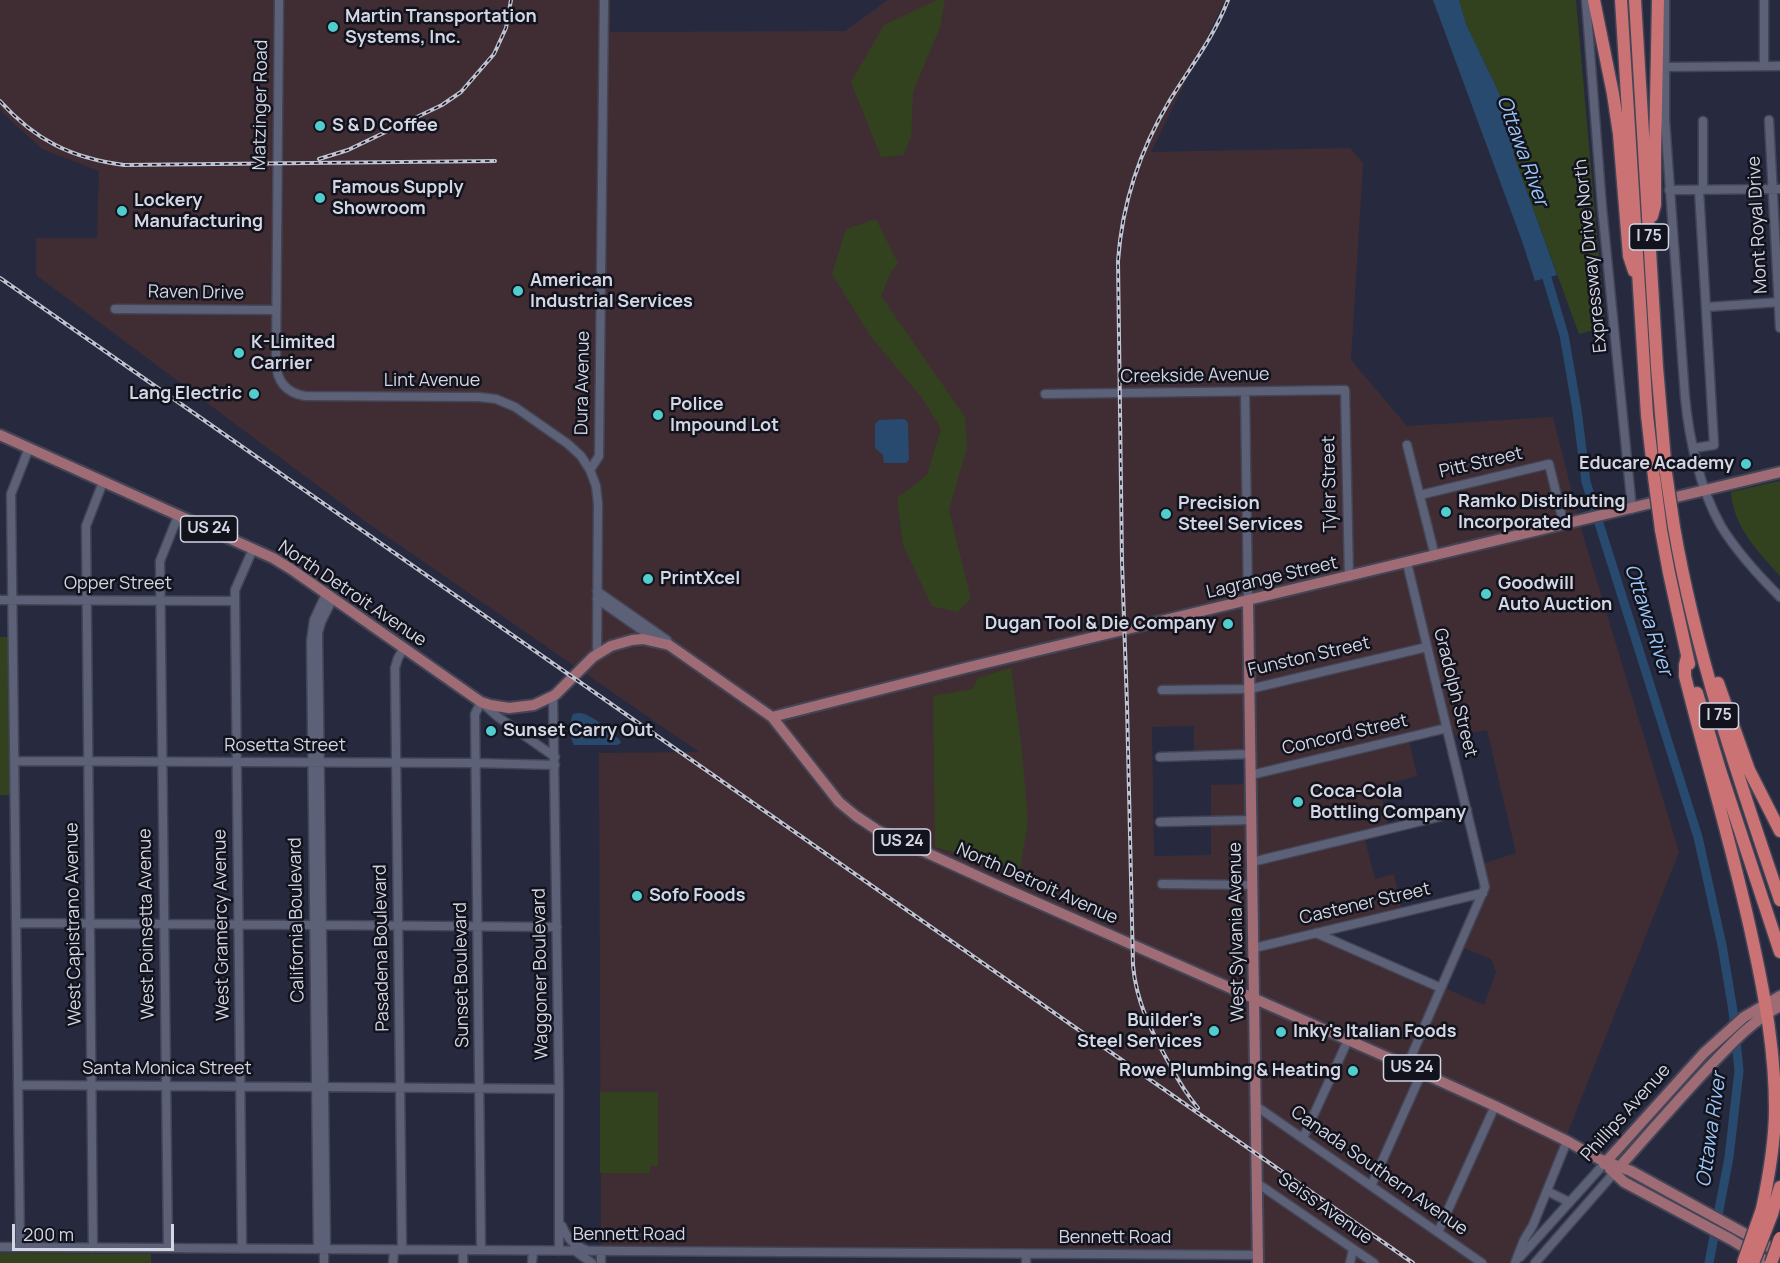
<!DOCTYPE html>
<style>
body{margin:0}
#map{position:relative;width:1780px;height:1263px;overflow:hidden;background:#272a3e;font-family:Manrope,sans-serif}
canvas{display:block}
.scale{position:absolute;left:12px;top:1224px;width:162px;height:27px;box-sizing:border-box;border:3px solid #d3d6e3;border-top:0;padding-left:8px;font-size:18px;line-height:21px;white-space:nowrap;color:#d3d6e3;-webkit-text-stroke:4px #12131d;paint-order:stroke}
</style>
<div id="map">
<canvas width="1780" height="1263"></canvas>
<div class="scale">200 m</div>
</div>
<script>
const c = document.querySelector('canvas').getContext('2d');
c.lineJoin = 'round';
function fillPath(path, color) {
  c.fillStyle = color;
  c.fill(path, 'evenodd');
}
function trace(path, color, width, dash) {
  c.strokeStyle = color;
  c.lineWidth = width;
  c.lineCap = dash ? 'butt' : 'round';
  c.setLineDash(dash || []);
  c.stroke(path);
}
function drawText(font, color, halo, rows, align = 'center') {
  c.font = font + ' Manrope,sans-serif';
  c.lineWidth = 5;
  c.setLineDash([]);
  c.textBaseline = 'middle';
  c.strokeStyle = halo;
  c.fillStyle = color;
  for (const [text, x, y, turn = 0] of rows) {
    c.save();
    c.translate(x, y);
    c.rotate((+turn || 0) * Math.PI / 180);
    c.textAlign = isNaN(turn) ? turn : align;
    if (halo) c.strokeText(text, 0, 0);
    c.fillText(text, 0, 0);
    c.restore();
  }
}
fillPath(new Path2D(`
 M0 0H610V32L845 31 888 0H1225L1151 152 1350 148 1363 163 1351 360 1407 426 1553 417 1582 532 1679 852 1516 1263H1263V1250L601 1247 599 753 699 752 369 524 36 275V238H97L99 171 42 149 3 113 0 108ZM1194 726V755L1245 753 1246 784 1211 785V855L1154 856 1152 727ZM1454 730 1455 736 1487 730 1516 853 1482 864 1488 889 1464 948 1491 959 1496 972 1484 1005 1317 933 1402 911 1394 874 1375 879 1365 840 1389 834 1379 786 1417 776 1409 740Z`), '#402d33');
fillPath(new Path2D(`
 M937 0H945L940 27 913 92 911 137 903 155 881 157 851 82 884 25Z
 M1459 0H1576L1605 327 1579 334 1514 156 1511 124 1499 93 1466 24Z
 M876 219 898 263 890 274 881 296 965 417 967 447 949 510 971 599 957 612 932 606 903 545 897 498 927 475 941 429 923 399 872 338 832 274 846 229Z
 M1780 481V576C1757 550 1734 528 1731 492Z
 M0 637H9L11 795H0Z
 M1011 668 1022 751 1028 822 1020 870 935 847 933 696 973 689 978 678Z
 M658 1092V1166H650V1173H600V1092Z
 M0 1253 151 1254V1263H0Z`), '#32421e');
fillPath(new Path2D(`
 M1433 0H1459L1466 24 1499 93 1511 124 1514 156 1557 275 1535 281 1522 241Z
 M902 419 906 420 908 424 909 460 906 463H884L883 455 875 448V424L879 420Z
 M579 713C593 714 609 731 620 740L621 743 617 745H574C569 736 569 723 573 714Z`), '#294a6f');
trace(new Path2D(`
 M1544 268 1564 335 1577 410 1586 482 1698 837 1722 945 1733 1011 1739 1071 1729 1157 1709 1263`), '#294a6f', 9);
const minor = new Path2D(`
 M279 0 276 363C277 382 287 393 305 396L479 397 496 399 515 407 568 444 581 456 590 470 596 486 598 504 597 654
 M1586 0 1602 207 1632 509
 M1665 0V120L1685 397C1689 439 1700 489 1721 526 1735 549 1761 578 1780 597
 M1764 66V0
 M1665 67 1780 66
 M1769 120 1780 328
 M1703 121V190
 M1669 190 1780 189
 M1707 307 1780 302
 M115 309 276 310
 M1245 392 1248 601
 M1045 394 1345 390 1349 577
 M1407 445 1435 556
 M1694 448 1714 445 1699 190
 M590 470 599 456 604 0
 M1420 495 1549 464 1564 525
 M597 591 667 640 669 645
 M597 599 656 640
 M0 600 235 601
 M1162 690 1250 689 1427 647
 M553 696 559 1089V1251
 M1160 757 1251 754
 M14 761 475 763 555 765
 M1251 775 1447 728
 M1160 822 1252 820
 M1252 862 1467 810
 M1162 884 1253 885
 M16 923 314 925 316 930H319L322 925 557 927
 M1316 933 1441 988
 M1254 948 1483 893
 M1407 1066 1485 887 1407 563
 M322 1084 323 1087H329L559 1089
 M18 1085 315 1087 317 1090
 M1256 1106 1482 1263
 M1303 1138 1348 1040
 M1257 1183 1374 1263
 M1371 1186 1422 1072
 M1547 1191 1569 1202
 M562 1226C567 1238 573 1245 586 1250
 M1438 1232 1495 1106
 M0 1247 1258 1255
 M20 1247 11 494 29 448
 M93 1248 86 526 103 482
 M168 1248 160 561 178 516
 M242 1249 235 601V590L253 549
 M318 1249 311 641 314 620 326 594
 M326 1249 318 633 321 622 333 598
 M402 1250 395 668 398 658 404 648
 M481 1250 475 714 481 702 498 717 555 757
 M575 1251 592 1263
 M601 1251V1263
 M1520 1257 1604 1164
 M324 1263V1249
 M393 1263 394 1250
 M463 1263V1250
 M532 1263 533 1251
 M1026 1263V1254
 M1350 1263 1353 1249
 M1515 1263 1524 1240 1533 1225 1567 1141
 M1535 1263 1614 1173`);
const major = new Path2D(`
 M0 435 273 558 291 569 481 702 490 705 509 708 534 705 555 695 593 657 611 646 632 640 643 639 669 645 772 717 839 802 856 816 877 830 995 884 1407 1066 1495 1106 1567 1141 1599 1159 1631 1171 1780 1253
 M1248 601 1258 1263
 M772 717 965 668 1780 472
 M1604 1164 1704 1053 1744 1017 1780 996
 M1610 1169 1624 1182 1732 1240 1769 1263
 M1614 1173C1646 1137 1677 1101 1710 1066 1732 1043 1752 1021 1780 1006`);
const highway = new Path2D(`
 M1594 0 1613 94 1619 134 1629 256 1634 271
 M1621 0 1647 415 1654 477
 M1635 0 1657 367 1666 473
 M1652 216 1655 205V155L1658 0
 M1674 527C1696 655 1738 777 1780 900
 M1661 530 1669 573 1689 664
 M1687 657 1685 665V676C1707 765 1734 852 1753 942 1765 997 1775 1052 1775 1109 1775 1143 1769 1176 1762 1209
 M1718 683 1749 770 1780 831
 M1697 693 1720 770 1780 952
 M1772 1214 1780 1187`);
trace(minor, '#434556', 11);
trace(major, '#434556', 14);
trace(highway, '#434556', 15);
trace(minor, '#5c6178', 8);
trace(major, '#9f6c76', 10);
trace(highway, '#cb7374', 12);
const rail = new Path2D(`
 M0 101C35 140 71 158 124 165L495 161
 M319 159 348 150 442 105 461 92 494 54 506 28 511 0
 M0 278 1413 1263
 M1198 1108C1187 1095 1178 1080 1170 1065 1152 1033 1136 1002 1133 965L1127 705 1122 562 1118 261C1122 204 1141 148 1170 100 1191 66 1214 37 1228 0`);
trace(rail, '#bfc2d0', 4);
trace(rail, '#12131d', 1.5, [4.5]);
const highwayBridge = new Path2D(`
 M1666 473 1674 527
 M1654 477 1661 530
 M1743 1263 1762 1209
 M1753 1263 1772 1214
 M1771 1263 1780 1238`);
trace(highwayBridge, '#434556', 15, []);
trace(highwayBridge, '#cb7374', 12);
for (const [x, y, r, color] of [
 [333,27,6,"#52cdce"],
 [320,126,6,"#52cdce"],
 [320,198,6,"#52cdce"],
 [122,211,6,"#52cdce"],
 [518,291,6,"#52cdce"],
 [239,353,6,"#52cdce"],
 [254,394,6,"#52cdce"],
 [658,415,6,"#52cdce"],
 [1746,464,6,"#52cdce"],
 [1446,512,6,"#52cdce"],
 [1166,514,6,"#52cdce"],
 [648,579,6,"#52cdce"],
 [1486,594,6,"#52cdce"],
 [1228,624,6,"#52cdce"],
 [491,731,6,"#52cdce"],
 [1298,802,6,"#52cdce"],
 [637,896,6,"#52cdce"],
 [1214,1031,6,"#52cdce"],
 [1281,1032,6,"#52cdce"],
 [1353,1071,6,"#52cdce"]
]) {
  const dot = new Path2D();
  dot.arc(x, y, r, 0, 2 * Math.PI);
  c.fillStyle = color;
  c.fill(dot);
  trace(dot, '#12131d', 2);
}
for (const [x, y, w] of [
 [1649,237,39],
 [209,529,57],
 [1719,716,39],
 [902,842,57],
 [1412,1068,57]
]) {
  const box = new Path2D();
  box.roundRect(x - w / 2, y - 13, w, 26, 4.5);
  c.fillStyle = '#12131d';
  c.fill(box);
  trace(box, '#d3d6e3', 1.5);
}
drawText('bold 16px', '#d3d6e3', null, [
 ["I 75",1649,237],
 ["US 24",209,529],
 ["I 75",1719,716],
 ["US 24",902,842],
 ["US 24",1412,1068]
]);
drawText('bold 18px', '#d3d6e3', '#12131d', [
 ["Martin Transportation",345,17],
 ["Systems, Inc.",345,38],
 ["S & D Coffee",332,126],
 ["Famous Supply",332,188],
 ["Showroom",332,209],
 ["Lockery",134,201],
 ["Manufacturing",134,222],
 ["American",530,281],
 ["Industrial Services",530,302],
 ["K-Limited",251,343],
 ["Carrier",251,364],
 ["Lang Electric",242,394,"right"],
 ["Police",670,405],
 ["Impound Lot",670,426],
 ["Educare Academy",1734,464,"right"],
 ["Ramko Distributing",1458,502],
 ["Incorporated",1458,523],
 ["Precision",1178,504],
 ["Steel Services",1178,525],
 ["PrintXcel",660,579],
 ["Goodwill",1498,584],
 ["Auto Auction",1498,605],
 ["Dugan Tool & Die Company",1216,624,"right"],
 ["Sunset Carry Out",503,731],
 ["Coca-Cola",1310,792],
 ["Bottling Company",1310,813],
 ["Sofo Foods",649,896],
 ["Builder's",1202,1021,"right"],
 ["Steel Services",1202,1042,"right"],
 ["Inky's Italian Foods",1293,1032],
 ["Rowe Plumbing & Heating",1341,1071,"right"]
], 'left');
drawText('18px', '#d3d6e3', '#12131d', [
 ["Matzinger Road",261,105,-89],
 ["Mont Royal Drive",1758,225,-93],
 ["Expressway Drive North",1591,256,-96],
 ["Raven Drive",196,293,1],
 ["Creekside Avenue",1195,376,-1],
 ["Lint Avenue",432,381],
 ["Dura Avenue",583,383,-89],
 ["Pitt Street",1481,463,-13],
 ["Tyler Street",1330,484,-91],
 ["Lagrange Street",1272,578,-13],
 ["Opper Street",118,584],
 ["North Detroit Avenue",352,594,34],
 ["Funston Street",1309,657,-13],
 ["Gradolph Street",1455,693,76],
 ["Concord Street",1345,735,-13],
 ["Rosetta Street",285,746],
 ["North Detroit Avenue",1037,884,24],
 ["Castener Street",1365,904,-13],
 ["California Boulevard",297,920,-91],
 ["West Capistrano Avenue",74,924,-91],
 ["West Poinsetta Avenue",147,924,-91],
 ["West Gramercy Avenue",222,925,-91],
 ["West Sylvania Avenue",1237,932,-91],
 ["Pasadena Boulevard",382,948,-91],
 ["Waggoner Boulevard",541,974,-91],
 ["Sunset Boulevard",462,975,-91],
 ["Santa Monica Street",167,1069],
 ["Phillips Avenue",1626,1113,-48],
 ["Canada Southern Avenue",1379,1171,35],
 ["Seiss Avenue",1325,1209,35],
 ["Bennett Road",629,1235],
 ["Bennett Road",1115,1238]
]);
drawText('italic 20px', '#9cc5f7', '#12131d', [
 ["Ottawa River",1522,151,70],
 ["Ottawa River",1648,620,72],
 ["Ottawa River",1712,1130,-82]
]);
</script>
